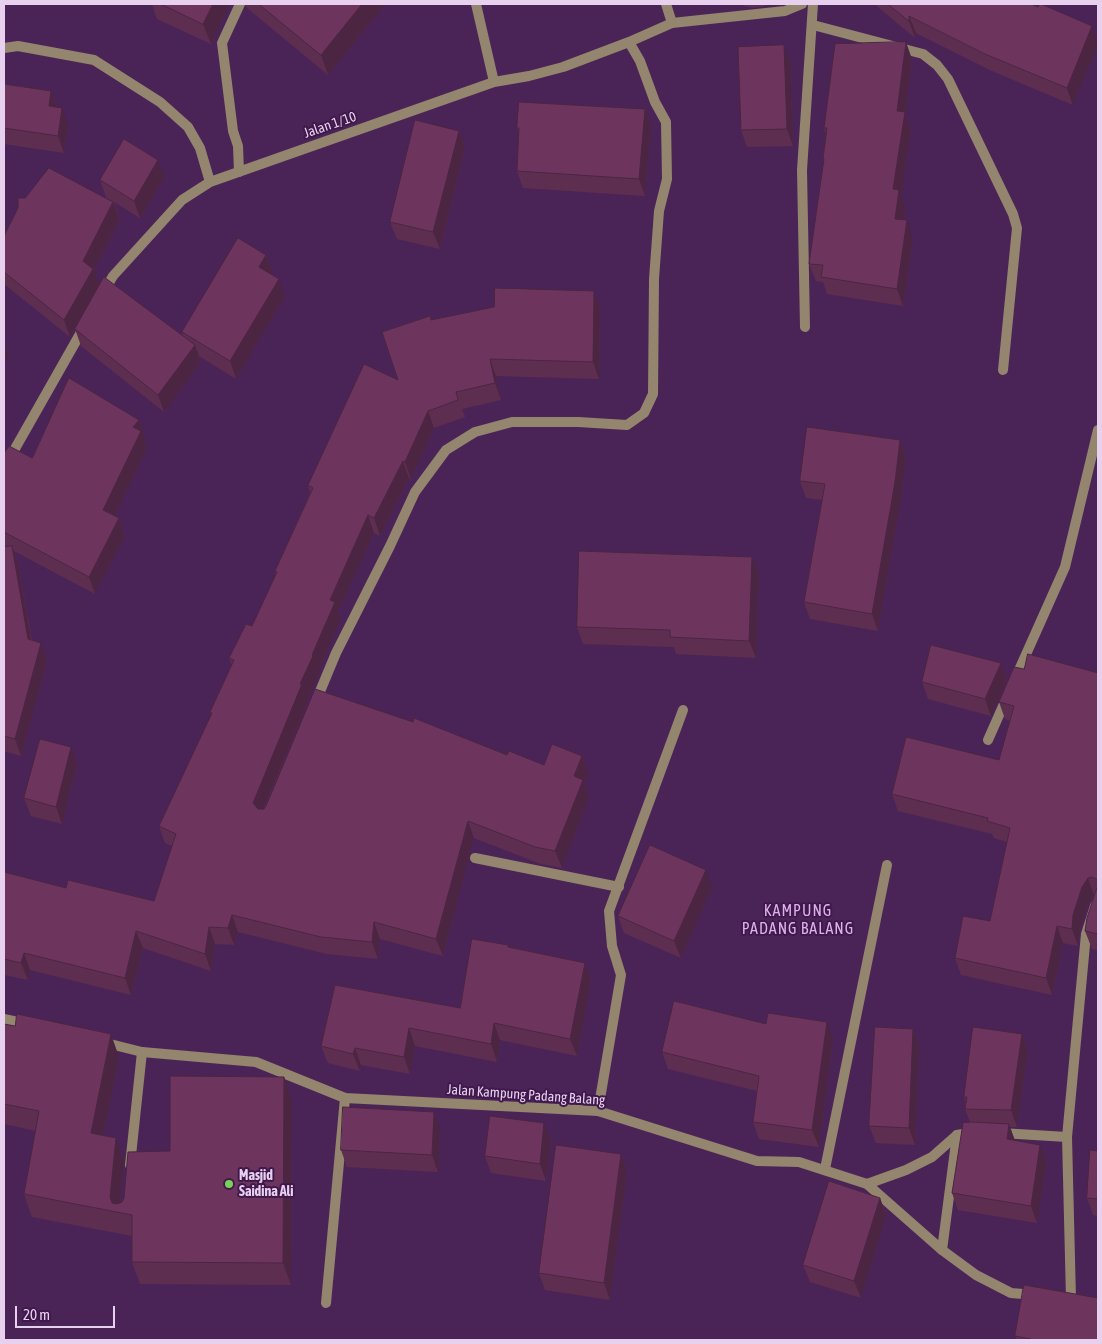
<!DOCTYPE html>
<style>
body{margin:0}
#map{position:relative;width:1102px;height:1344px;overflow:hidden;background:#4b2457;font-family:"Asap Condensed",sans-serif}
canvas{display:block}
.frame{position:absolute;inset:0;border:5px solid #e8d1ef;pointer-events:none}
.scale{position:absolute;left:15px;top:1306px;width:100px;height:22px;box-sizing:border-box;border:2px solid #e8d1ef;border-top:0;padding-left:6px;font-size:15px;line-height:18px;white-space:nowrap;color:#e8d1ef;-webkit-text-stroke:4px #40194c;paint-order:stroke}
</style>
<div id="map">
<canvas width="1102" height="1344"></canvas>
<div class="frame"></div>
<div class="scale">20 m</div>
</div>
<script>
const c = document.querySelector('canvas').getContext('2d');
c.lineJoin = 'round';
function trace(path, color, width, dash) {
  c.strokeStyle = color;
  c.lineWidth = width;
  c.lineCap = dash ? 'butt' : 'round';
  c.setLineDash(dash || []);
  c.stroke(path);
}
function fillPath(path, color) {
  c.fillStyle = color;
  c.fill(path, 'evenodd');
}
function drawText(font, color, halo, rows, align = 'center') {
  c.font = font + ' "Asap Condensed",sans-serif';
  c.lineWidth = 4;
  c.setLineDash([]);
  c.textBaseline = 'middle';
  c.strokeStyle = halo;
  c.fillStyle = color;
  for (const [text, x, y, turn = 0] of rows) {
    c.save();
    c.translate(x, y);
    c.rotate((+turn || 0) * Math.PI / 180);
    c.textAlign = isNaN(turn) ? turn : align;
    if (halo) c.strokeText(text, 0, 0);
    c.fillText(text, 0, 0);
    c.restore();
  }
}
trace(new Path2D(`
 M666 4 672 23
 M475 858 619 887
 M130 1165 142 1052
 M867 1184 906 1170 932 1157 957 1135
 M326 1303 345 1098`), '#94856e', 10);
trace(new Path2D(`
 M476 4 494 82
 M813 25 923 54 937 65 948 79 1013 214 1017 228 1003 370
 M4 48 18 46 94 60 160 102 188 127 200 148 210 182
 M239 172 238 146 233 131 222 43 240 4
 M103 293 113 276 182 200 210 182 494 82 529 76 563 67 629 42 672 23 785 11 802 4
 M805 327 802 170 813 4
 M4 468 84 327
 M1015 679 1065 567 1098 430
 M316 701 336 653 390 546 415 492 446 450 475 432 512 422H578L627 425 644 413 653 394 654 279 659 211 667 179 666 122 655 102 640 61 629 42
 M988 740 1007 697
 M598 1111 621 975 612 946 609 911 683 710
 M1001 1133 1067 1137
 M825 1169 887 865
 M942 1250 957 1135 974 1132
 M1071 1299 1067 1137 1086 934 1095 906 1098 901`), '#94856e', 10);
trace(new Path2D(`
 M4 1019 27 1024
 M102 1042 142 1052 256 1062 345 1098 598 1111 757 1161 799 1162 867 1184 942 1250 976 1275 1011 1293 1035 1295`), '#94856e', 10);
fillPath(new Path2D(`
 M152 4H230L211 44 157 19Z
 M245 4H385L328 75 246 7Z
 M738 4H766L765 6 753 8Z
 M876 4H1031L1038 7 1073 105 992 71 916 33 915 38 878 7Z
 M912 59 905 114 911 129 901 196 905 207 903 220 913 237 903 306 827 294 823 282 816 281 809 264 824 162 823 158 826 135 824 128Z
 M790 62 793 146 747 147 741 130Z
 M4 80 5 84 51 91 57 107 68 125 64 153 4 144Z
 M645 109 651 126 645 196 523 188 517 171 519 133 517 128Z
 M459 131 465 148 440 249 397 239 390 222Z
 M165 177 140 218 114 202 120 219 94 270 99 286 183 336 182 332 266 255 272 272 271 274 285 296 236 379 199 356 201 362 164 412 81 346 75 329 70 337 4 284V236L106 197 100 180Z
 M594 291 600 308 599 379 496 376 501 400 462 409 465 417 434 428 411 479 409 478 380 536 374 533 338 612 341 619 319 670 320 673 307 699 308 701 265 807 507 755 544 765 582 756 589 773 584 783 589 797 562 868 541 864 474 838 443 956 380 939 378 959 327 954 238 932 234 945 215 944 211 971 143 948 131 995 30 970 28 980 4 975V872L66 888 154 901 172 846 165 843 159 826 211 715 210 712 232 665 229 658 252 626 276 575 275 571 310 493 308 485 398 380 432 320Z
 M139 420 145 437 144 439 147 448 115 516 119 518 125 536 95 594 14 551 18 563 32 640 47 660 21 756 4 751V548L6 547 4 546V453L32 458Z
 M900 440 906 457 901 499 878 631 810 619 804 602 822 500 806 498 800 481Z
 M752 557 759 574 756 658 676 654 674 647 583 644 577 627Z
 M1001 663 1007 680 991 716 928 699 922 682Z
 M1024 669 1098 673V950L1092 949 1085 931 1095 895 1088 904 1079 932 1078 946 1063 943 1052 995 961 975 955 958 990 921 1007 842 994 838 992 834 898 811 892 794 999 760 1010 721 1005 719 999 702Z
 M77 764 62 824 31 816 24 798Z
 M712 887 681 958 624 933 618 916Z
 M509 947 585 963 591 980 577 1056 500 1040 497 1062 415 1046 410 1074 361 1065 360 1071 328 1063 321 1046 460 1008Z
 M4 1024 119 1057 103 1136 116 1138 124 1161 120 1203 284 1077 292 1100 291 1285 140 1284 132 1262V1236L32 1217 24 1194 36 1131 4 1124Z
 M766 1024 833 1039 819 1147 759 1139 753 1122 757 1091 668 1069 662 1052Z
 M1022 1034 1028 1051 1017 1127H1010L1015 1141 1047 1162 1037 1223 958 1210 952 1193 970 1122 965 1109 966 1103 964 1097Z
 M919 1046 915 1145 876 1143 869 1126Z
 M440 1129 438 1172 347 1167 341 1150Z
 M551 1141 546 1181 491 1173 485 1156Z
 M1098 1151V1216L1093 1215 1087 1198Z
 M621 1154 627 1171 610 1300 545 1290 539 1273Z
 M880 1198 886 1215 861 1298 810 1282 803 1265Z
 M1015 1336 1098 1340H1017Z`), '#5e2e51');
fillPath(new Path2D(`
 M213 4H230L211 44 203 24Z
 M362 4H385L328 75 321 55Z
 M909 16 916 33 915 38 909 21Z
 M1092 26 1098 44 1073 105 1067 88Z
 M906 42 912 59 905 114 911 129 901 196 905 207 901 236 895 219 893 189 897 111Z
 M784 45 790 62 793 146 787 129Z
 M51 91 57 108 49 106Z
 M62 108 68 125 64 153 58 136Z
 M645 109 651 126 645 196 639 179Z
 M459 131 465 148 440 249 433 232Z
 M158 160 165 177 140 218 134 201Z
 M113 202 120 219 94 270 100 286 70 337 64 320 83 261Z
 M907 220 913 237 903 306 897 289Z
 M266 255 272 272 265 284 259 267Z
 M279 279 285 296 236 379 230 361Z
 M594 291 600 308 599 379 593 362Z
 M4 341 9 355 4 363Z
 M195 345 201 362 164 412 158 395Z
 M490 359 496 376 501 400 495 383Z
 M428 411 434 428 411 479 405 462Z
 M139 420 145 437 144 439 147 448 110 527 103 510 133 427Z
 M900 440 906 457 901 499 878 631 872 614Z
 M403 461 409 478 380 536 374 518Z
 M368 515 374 533 338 612 341 619 319 670 320 673 307 699 308 701 259 820 253 803 312 655 330 600Z
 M119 518 125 536 95 594 89 577Z
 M12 546 18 563 34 656 28 639Z
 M752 557 759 574 756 658 749 641Z
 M41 643 47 660 21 756 15 739Z
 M1001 663 1007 680 991 716 985 699Z
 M71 747 77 764 62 824 56 807Z
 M582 756 589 773 584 783 589 797 562 868 555 851 574 776Z
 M468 821 474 838 443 956 436 939Z
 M706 870 712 887 681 958 674 941Z
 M1088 878 1094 895 1088 904 1079 932 1078 946 1072 929 1073 915 1082 887Z
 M232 915 238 932 234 945 228 928Z
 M374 922 380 939 378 959 372 942Z
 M1057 926 1063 943 1052 995 1046 978Z
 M209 927 215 944 211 971 205 954Z
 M136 931 143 948 131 995 125 978Z
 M24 953 30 970 28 980 21 963Z
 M585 963 591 980 577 1056 570 1039Z
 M827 1022 833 1039 819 1147 812 1130Z
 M494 1023 500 1040 497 1062 491 1044Z
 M409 1028 415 1046 410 1074 404 1057Z
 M913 1029 919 1046 915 1145 909 1128Z
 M111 1034 119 1057 99 1156 91 1133Z
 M1022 1034 1028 1051 1017 1127 1011 1110Z
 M355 1048 361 1065 360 1071 353 1054Z
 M284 1077 292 1100 291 1285 283 1263Z
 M434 1112 440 1129 438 1172 432 1155Z
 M544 1123 551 1141 546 1181 540 1164Z
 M1009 1124 1015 1141 1007 1139Z
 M116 1138 124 1161 119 1213 116 1212 110 1197Z
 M1040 1145 1047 1162 1037 1223 1031 1206Z
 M621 1154 627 1171 610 1300 604 1283Z
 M880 1198 886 1215 861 1298 854 1281Z`), '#4c2542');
const building = new Path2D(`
 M161 4H213L203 24Z
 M259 4H362L321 55Z
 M888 4H1031L1038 7 1040 4H1041L1092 26 1067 88 985 54 909 16V21Z
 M906 42 897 111 905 112 893 189 899 190 895 219 907 220 897 289 821 277 823 265 809 264 824 159 823 158 827 128H824L835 44Z
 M784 45 787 129 741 130 738 47Z
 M4 84 51 91 49 106 62 108 58 136 4 128Z
 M519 102 645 109 639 179 517 171 519 128H517Z
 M415 120 459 131 433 232 390 222Z
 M124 139 158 160 134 201 100 180Z
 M49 168 113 202 83 261 93 269 64 320 4 272V236L18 208V198H25Z
 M238 238 266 255 259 267 279 279 230 361 182 332Z
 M104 277 195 345 158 395 75 329Z
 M495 288 594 291 593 362 490 359 495 383 456 392 458 400 428 411 405 462 403 461 374 518 368 515 330 600 335 602 312 655 313 656 300 684H302L253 803 258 809H264L266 806 315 689 413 722 414 718 507 755 509 751 544 765 552 744 582 756 574 776 583 780 555 851 535 847 468 821 436 939 374 922 372 942 321 937 232 915 228 928 209 927 205 954 136 931 125 978 24 953 21 963 4 959V872L66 888 68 880 154 901 176 834 159 826 212 713 210 712 234 660 229 658 246 624 252 626 277 572 275 571 313 488 308 485 364 364 398 380 382 332 430 316 431 320 494 307Z
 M69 378 139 420 133 427 141 431 103 510 119 518 89 577 4 532V453L9 446 32 458Z
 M807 427 900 440 895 482 872 614 804 602 825 484 800 481Z
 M12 546 28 639 41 643 15 739 4 736V547Z
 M579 551 752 557 749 641 670 637V630L577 627Z
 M931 645 1001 663 985 699 922 682Z
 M1028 654 1098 673V883V880L1092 877 1088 878 1082 887 1073 915 1072 929 1057 926 1046 978 955 958 963 916 990 921 1010 828 987 821 988 818 892 794 906 737 999 760 1014 706 999 702 1014 667 1024 669Z
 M40 739 71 747 56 807 24 798Z
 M650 845 706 870 674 941 618 916Z
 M1098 885V934L1085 931 1087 918Z
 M472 939 508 945V947L585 963 570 1039 494 1023 491 1044 409 1028 404 1057 355 1048 353 1054 321 1046 335 985 460 1008Z
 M674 1001 766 1024 768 1013 827 1022 812 1130 753 1122 759 1076 662 1052Z
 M17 1014 111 1034 91 1133 116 1138 110 1197 112 1203 117 1204 122 1202 124 1198 128 1152 170 1151V1076L284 1077 283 1263 132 1262V1215L24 1194 39 1111 4 1104V1024L15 1026Z
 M875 1027 913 1029 909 1128 869 1126Z
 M973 1027 1022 1034 1011 1110 965 1109 967 1097H964Z
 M343 1107 434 1112 432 1155 341 1150Z
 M490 1116 544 1123 540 1164 485 1156Z
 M971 1122 1009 1124 1007 1139 1040 1145 1031 1206 952 1193 963 1123Z
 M556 1145 621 1154 604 1283 539 1273Z
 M1090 1150 1098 1151V1199L1087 1198Z
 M829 1181 880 1198 854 1281 803 1265Z
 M1024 1285 1098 1298V1340H1030L1031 1339 1015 1336Z`);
fillPath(building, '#6d355e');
trace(building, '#4c2542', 1);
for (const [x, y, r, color] of [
 [229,1184,5,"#79d158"]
]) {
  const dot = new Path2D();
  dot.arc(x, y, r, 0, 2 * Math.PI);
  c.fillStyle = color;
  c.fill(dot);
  trace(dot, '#40194c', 2);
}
drawText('14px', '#e8d1ef', '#40194c', [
 ["Jalan 1/10",330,125,-19],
 ["Jalan Kampung Padang Balang",526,1095,4]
]);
drawText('bold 14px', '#e8d1ef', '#40194c', [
 ["Masjid",239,1176],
 ["Saidina Ali",239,1192]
], 'left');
c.letterSpacing = '1px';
drawText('16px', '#deafec', '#40194c', [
 ["KAMPUNG",798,911],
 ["PADANG BALANG",798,929]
]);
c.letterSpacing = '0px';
</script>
